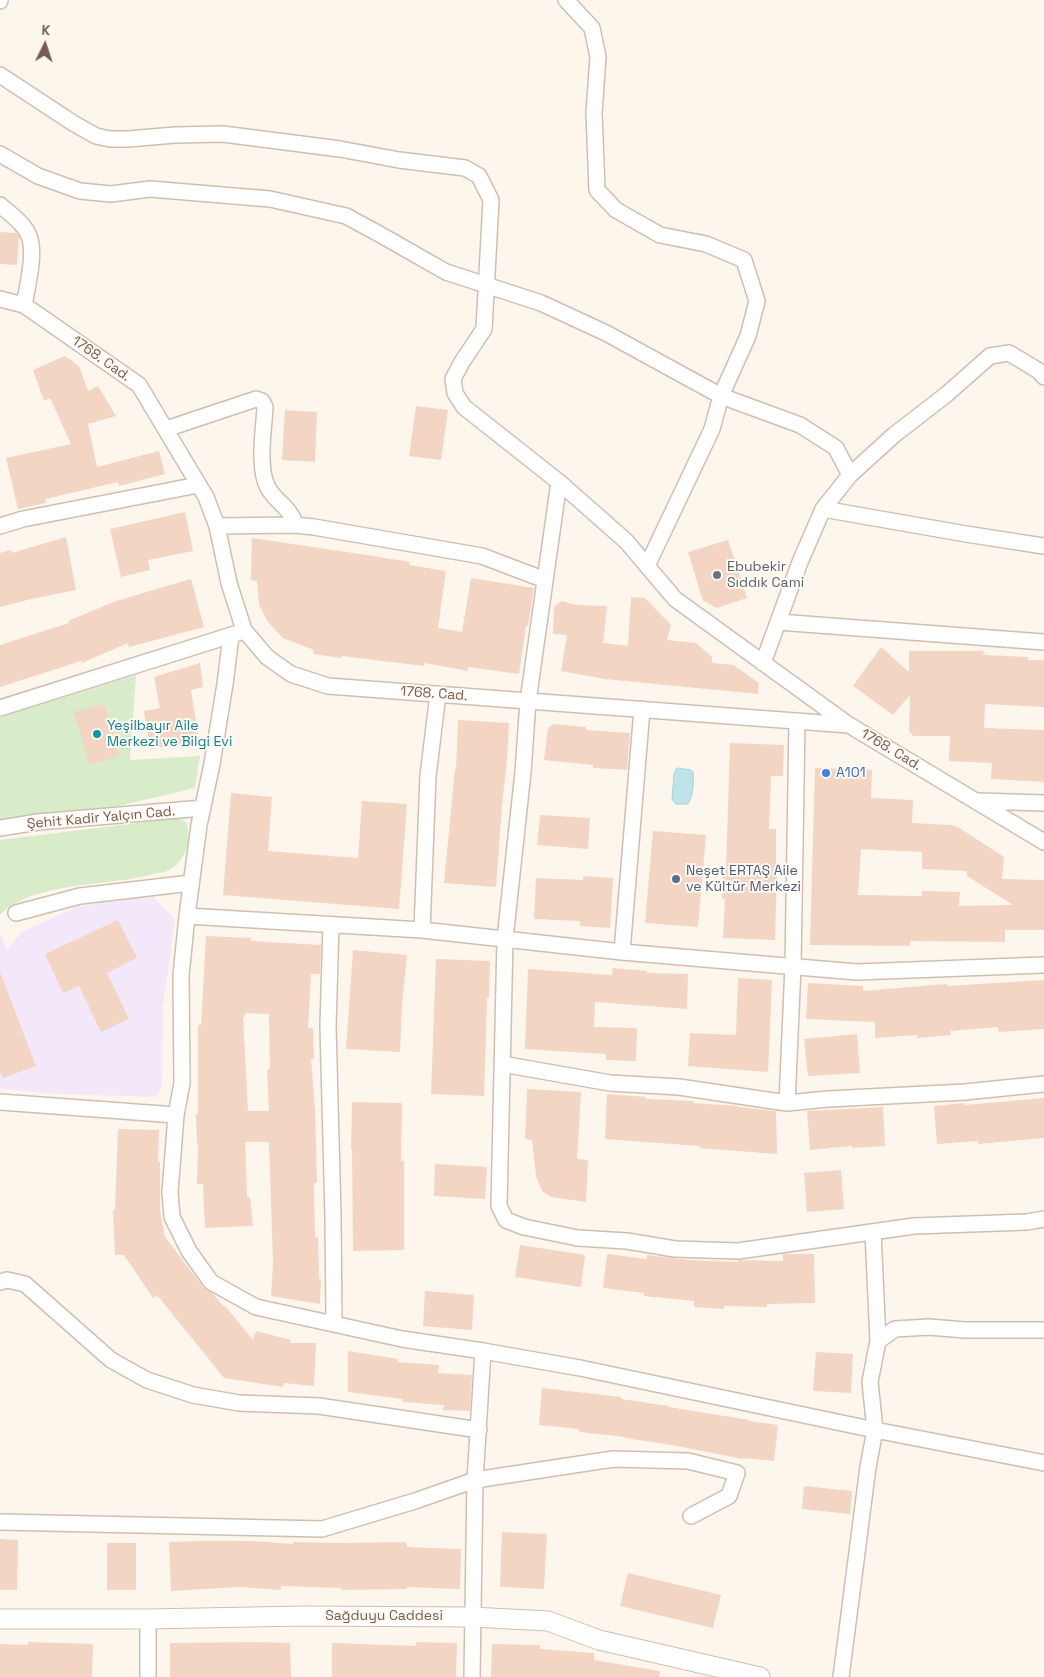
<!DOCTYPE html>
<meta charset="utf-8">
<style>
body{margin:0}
#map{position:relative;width:1044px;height:1677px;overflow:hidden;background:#fdf6ec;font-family:"Space Grotesk",sans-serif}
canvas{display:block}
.north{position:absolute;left:20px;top:20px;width:50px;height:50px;-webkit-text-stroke:4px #fffaf3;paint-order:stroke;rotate:4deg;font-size:14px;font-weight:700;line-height:20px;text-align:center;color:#7a5c4d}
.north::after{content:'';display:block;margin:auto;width:18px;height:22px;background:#7a5c4d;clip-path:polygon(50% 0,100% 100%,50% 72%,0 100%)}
</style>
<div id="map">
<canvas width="1044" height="1677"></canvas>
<div class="north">K</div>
</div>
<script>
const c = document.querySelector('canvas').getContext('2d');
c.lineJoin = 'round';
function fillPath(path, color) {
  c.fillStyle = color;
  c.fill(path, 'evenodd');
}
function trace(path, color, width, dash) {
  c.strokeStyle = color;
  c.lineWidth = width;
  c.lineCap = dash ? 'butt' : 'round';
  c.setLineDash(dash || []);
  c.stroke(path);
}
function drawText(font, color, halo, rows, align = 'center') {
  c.font = font + ' "Space Grotesk",sans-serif';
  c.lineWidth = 4;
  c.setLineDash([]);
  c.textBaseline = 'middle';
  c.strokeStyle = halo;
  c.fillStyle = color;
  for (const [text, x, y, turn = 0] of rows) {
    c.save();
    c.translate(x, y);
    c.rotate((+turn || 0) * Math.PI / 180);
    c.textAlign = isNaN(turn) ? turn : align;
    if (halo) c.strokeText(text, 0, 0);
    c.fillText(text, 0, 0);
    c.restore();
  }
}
fillPath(new Path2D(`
 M154 897 175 920 163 1006 162 1084 157 1097 57 1094 0 1089V933L7 950 21 932 76 907 113 900Z`), '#f3e8fa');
fillPath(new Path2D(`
 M136 675 130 760 200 756 195 788 106 809 0 821V717Z
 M177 818 186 822C192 837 186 861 171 869 166 872 158 873 153 874 108 887 33 881 0 915V840Z`), '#d8ecc9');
const water = new Path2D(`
 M677 768 691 770 693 772C694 782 693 796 688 804H676L672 799 674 774Z`);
fillPath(water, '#bfe3e8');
trace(water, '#a5d3da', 1);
fillPath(new Path2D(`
 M0 232 16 233 19 236 17 265 0 264Z
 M65 356 79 366 88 391 98 386 116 416 88 424 97 467 159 451 165 474 119 486 118 482 45 499 46 503 18 509 6 458 71 444 50 398 44 401 33 370Z
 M416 406 448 410 441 460 409 456Z
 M285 410 317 412 315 462 282 460Z
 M185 512 193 551 148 560 150 570 121 577 110 529Z
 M66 537 76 590 31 599 0 607V553L11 550 12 553Z
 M252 538 367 555 410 562 409 565 446 571 438 628 462 632 471 578 534 588 528 626 526 625 519 674 468 667V671L425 663 424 666 342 656 341 658 313 654 314 650 283 638 268 622 259 605 257 581 251 580Z
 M728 540 747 598 717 608 703 601 688 552Z
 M191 579 204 627 129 647 128 643 82 663 81 661 0 687V645L69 623 68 621 116 601Z
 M631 597 645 598 671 625 667 640 696 643 712 657V663L733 665 759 683 758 694 605 679 561 671 567 635 553 634 554 607 561 601 577 605 607 606 603 643 628 646Z
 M881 647 909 672V651H984L983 655 1028 657V660H1044V707L985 704 984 728 1044 730V782L991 779 992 763 949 761 950 736H913L909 731 910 695 893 715 853 686Z
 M200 663 203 687 191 690 199 741 150 749 144 711 160 708 154 677Z
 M105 704 119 756 89 765 74 712Z
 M458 720 509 723 507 759 502 805 496 887 444 883 455 769H456Z
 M554 724 586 727V730L630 733 627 770 593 768V765L544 760 548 728Z
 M730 743 784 745 783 776H771L769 829H776V872H777L775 940 723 938 725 899H722L723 869H726Z
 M815 768 872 770 871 798 913 800 912 823 950 825 958 827 1004 857 1002 879 1044 880V930H1005V942L910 941V946L810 945ZM861 849 922 852V869L967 871V876L1013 905 959 906 960 892 922 891V896L858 895Z
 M231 793 272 797 268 851 358 858 362 801 407 804 399 909 223 895Z
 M540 815 590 818 588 849 537 845Z
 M653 831 706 835 698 927 645 923Z
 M583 876 613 878 610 928 580 926V921L534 919 536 878 583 880Z
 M118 920 137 958 107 973 129 1019 101 1032 79 986 63 993 45 954Z
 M206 936 251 938V941L321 945 320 974H311L308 1028H313L314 1059H311L315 1109 317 1183H314L315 1237H318L319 1279H321L320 1304 271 1296 273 1264 269 1142H245L247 1197H250L253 1226 205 1228 203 1184H197L198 1143H197L196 1114H198V1025H201ZM245 1013 269 1014 270 1069H267L269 1111H248L243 1017H245Z
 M353 950 407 955 402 1005 400 1052 346 1049Z
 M436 959 490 961 489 998H487L484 1096 431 1094Z
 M613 968 647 971V973L688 974 687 1009 595 1002 594 1027 637 1028 636 1061 606 1060V1054L525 1049 528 969 612 975Z
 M0 972 36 1066 3 1078 0 1071Z
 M738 978 772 980 768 1072 688 1066 690 1033 736 1035Z
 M1044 980V1029L999 1032 998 1027 950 1031 951 1035 917 1038V1035L875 1038V1022L806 1019 808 983 863 986V991L947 984V986Z
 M857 1034 860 1073 808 1076 804 1039Z
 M527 1089 581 1092 577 1159 588 1160 586 1202 551 1197 542 1191 536 1176 532 1140 525 1139Z
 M607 1094 646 1097V1099L694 1101 693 1103 738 1106V1107L776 1111 777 1154 699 1148 700 1146 605 1139Z
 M1044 1098V1138L978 1144V1141L937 1144 934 1106 965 1103V1105Z
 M352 1102 402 1103 401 1161H404V1250L353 1251 352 1150H351Z
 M883 1107 885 1146 852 1148V1146L810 1150 807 1111Z
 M118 1129 159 1130 158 1162H160V1211L165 1237 203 1287 212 1293 224 1307 225 1306 253 1340 256 1331 291 1340 290 1343H316L314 1386 284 1383 283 1387 224 1378 157 1295 153 1298 124 1255H115L113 1210 115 1209Z
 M435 1164 487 1167 485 1199 434 1196Z
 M841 1170 844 1209 807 1212 804 1173Z
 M520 1245 585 1255 581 1287 515 1277Z
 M607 1254 647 1259V1255L689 1260 738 1262V1260L783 1261V1254H814L815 1303 767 1304V1307L724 1306V1309L694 1307V1301L644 1296V1293L603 1288Z
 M425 1291 474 1295 472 1330 423 1326Z
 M348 1351 398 1359V1362L439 1365 438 1373 472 1375 470 1411 443 1410 444 1405 403 1402V1399L348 1392Z
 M816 1352 853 1354 851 1393 813 1391Z
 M542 1388 621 1397V1399L669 1406V1407L749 1420V1421L778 1425 774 1461 743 1458V1459L672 1445 625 1438V1437L579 1432V1429L539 1425Z
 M804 1486 852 1491 850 1514 802 1509Z
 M502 1532 547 1534 544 1589 500 1587Z
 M0 1539 18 1540 17 1590H0Z
 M200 1541H253L293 1544V1542L339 1543 406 1542 407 1547 461 1549 460 1589 407 1587V1589L341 1590V1588L281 1586V1590L239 1587 171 1591 169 1542Z
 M107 1543H136V1590H107Z
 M628 1573 721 1595 713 1628 620 1606Z
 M28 1642 93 1644 92 1677H0V1644L28 1645Z
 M254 1642 290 1643 291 1677H170V1643Z
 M416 1642 457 1643 456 1677H332V1643L416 1646Z
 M492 1644 540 1645V1649L594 1653V1660L660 1671 659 1677H491Z`), '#f3d5c3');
const minor = new Path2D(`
 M566 0 592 28 598 57 594 113 597 190 616 210 660 235 706 244 744 260 757 301 748 336 721 396 712 429 647 566
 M0 1V0
 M0 75 73 123 96 136 110 139H128L175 135 223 134 340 149 399 160 465 168 479 176 491 200 484 329 462 362 453 379 455 393 464 407 559 482 626 541 675 599 849 725
 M0 154 38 176 80 191 111 194 150 189 270 199 346 216 381 235 446 272 541 303 606 333 721 396 800 425 836 448 850 475
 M0 205C10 214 24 223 29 236 36 253 27 288 24 305
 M0 299 24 305 139 385 206 497 217 526 229 583 244 630 267 657 291 674 328 686 849 725 1044 842
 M166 429 256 399 262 401 265 407C264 429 257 467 268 488 276 502 292 509 295 525
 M559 482 528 701 523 772 505 939 499 1206 506 1220 524 1227 578 1238 627 1241 675 1249 738 1251 914 1226 1027 1222 1044 1219
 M823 509 966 534 1044 546
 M0 526 23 519 198 485
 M217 526 295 525 314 527 482 556 545 580
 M778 622 1044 642
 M231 636 225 684 212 764 199 825 187 916 181 975 182 1083 176 1115 170 1192 172 1217 189 1251 211 1282 256 1307 402 1339 483 1351 580 1368 875 1430 1044 1463
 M763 663 800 562 823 509 850 475 894 435 947 394 990 356 1009 353 1039 371 1044 377
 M0 708 238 633
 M978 801 1044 803
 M0 828 38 822 203 808
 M16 913 80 896 191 883
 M187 916 422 930 622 952 857 972 1044 965
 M331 925 328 1026 333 1216 334 1323
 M422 930 428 776 438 694
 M622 952 642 709
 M502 1064 610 1083 679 1087 787 1103 828 1099 965 1092 1044 1084
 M0 1102 176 1115
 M787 1103 793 966 797 721
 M873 1232 878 1341
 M0 1282 7 1280 25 1284 111 1360 147 1380 193 1395 239 1403 319 1406 479 1430
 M0 1522 322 1529 415 1501 475 1480 613 1459 688 1461 737 1473 729 1496 691 1516
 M148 1677V1619
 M472 1677 475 1480 483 1351
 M841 1677 868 1467 875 1430 870 1382 878 1341 895 1329 929 1327 965 1330H1044`);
const tertiary = new Path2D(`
 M0 1619H148L303 1616 472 1617 548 1621 599 1640 760 1677`);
trace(minor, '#d1beb0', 18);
trace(tertiary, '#d1beb0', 21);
trace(minor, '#fff', 15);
trace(tertiary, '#fff', 19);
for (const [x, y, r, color] of [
 [717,575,5,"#6b7280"],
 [97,734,5,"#0f9aa8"],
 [826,773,5,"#3f7fe0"],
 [676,879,5,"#5c6f8a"]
]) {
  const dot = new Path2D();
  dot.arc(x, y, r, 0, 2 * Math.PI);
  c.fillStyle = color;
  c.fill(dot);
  trace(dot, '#fffaf3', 2);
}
drawText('14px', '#7a5c4d', '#fffaf3', [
 ["1768. Cad.",101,359,35],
 ["1768. Cad.",434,694,4],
 ["1768. Cad.",891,750,31],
 ["Şehit Kadir Yalçın Cad.",101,818,-5],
 ["Sağduyu Caddesi",384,1616]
]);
drawText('14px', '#5b616d', '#fffaf3', [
 ["Ebubekir",727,567],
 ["Sıddık Cami",727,583]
], 'left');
drawText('14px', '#0d838f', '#fffaf3', [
 ["Yeşilbayır Aile",107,726],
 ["Merkezi ve Bilgi Evi",107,742]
], 'left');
drawText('14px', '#366cbe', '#fffaf3', [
 ["A101",836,773]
], 'left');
drawText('14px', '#4e5e75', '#fffaf3', [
 ["Neşet ERTAŞ Aile",686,871],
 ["ve Kültür Merkezi",686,887]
], 'left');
</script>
